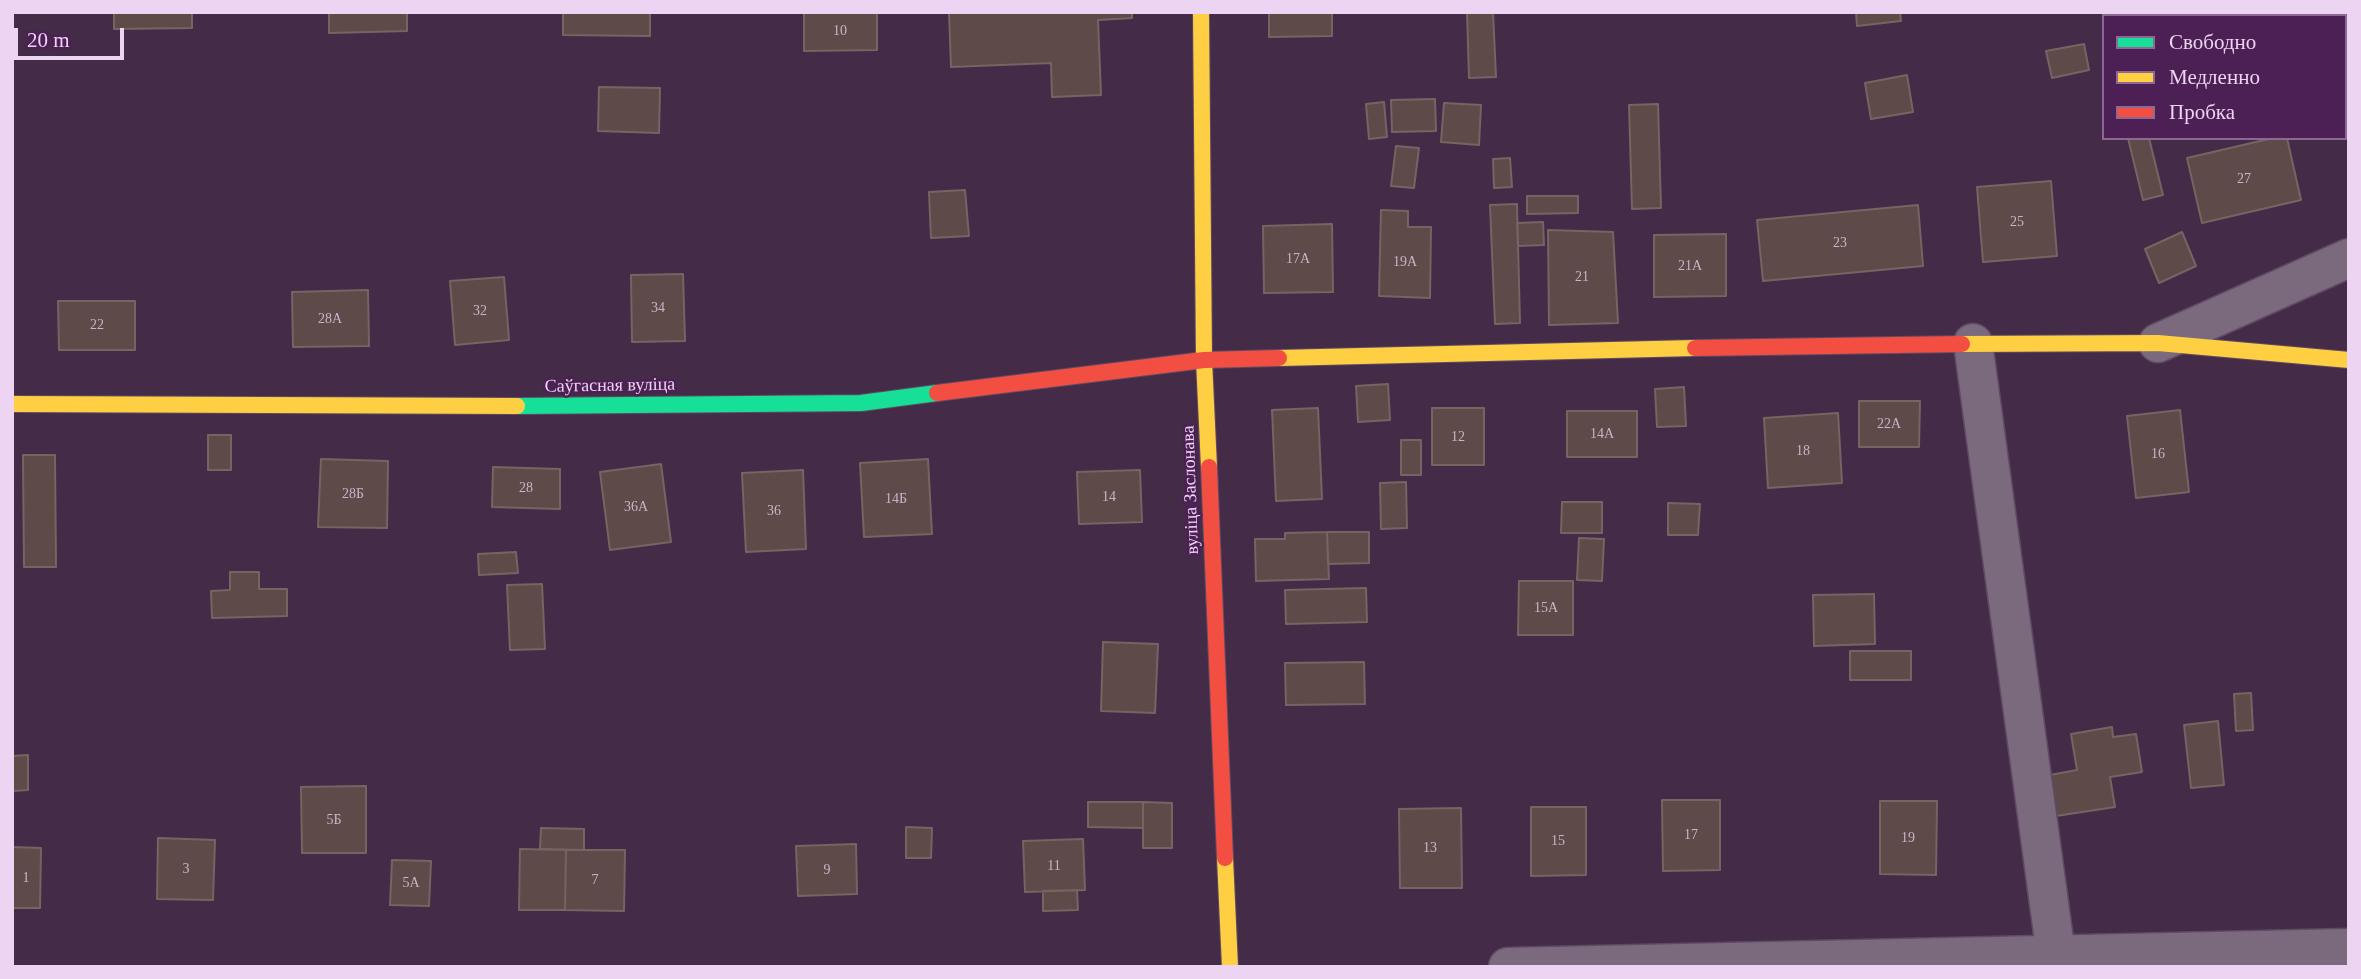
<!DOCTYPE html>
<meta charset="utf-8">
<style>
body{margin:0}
#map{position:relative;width:2361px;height:979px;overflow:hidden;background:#442c48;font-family:Georgia,serif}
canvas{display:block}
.frame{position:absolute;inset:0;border:14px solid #eed4f3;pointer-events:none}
.legend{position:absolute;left:2102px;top:14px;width:245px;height:126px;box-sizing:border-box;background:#4c2054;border:2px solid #8d6894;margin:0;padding:9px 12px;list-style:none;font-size:21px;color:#eed4f3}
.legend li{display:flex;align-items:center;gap:14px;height:35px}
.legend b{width:35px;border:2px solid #8d6894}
.scale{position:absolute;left:14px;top:28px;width:110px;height:32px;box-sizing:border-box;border:4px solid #eed4f3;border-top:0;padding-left:9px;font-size:21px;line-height:24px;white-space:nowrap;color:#eed4f3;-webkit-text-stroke:5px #4c2054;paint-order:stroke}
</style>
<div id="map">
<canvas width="2361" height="979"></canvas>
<div class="frame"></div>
<ul class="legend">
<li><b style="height:9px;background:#16e098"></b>Свободно</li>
<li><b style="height:9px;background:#ffcf43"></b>Медленно</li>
<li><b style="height:9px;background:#f24e42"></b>Пробка</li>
</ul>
<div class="scale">20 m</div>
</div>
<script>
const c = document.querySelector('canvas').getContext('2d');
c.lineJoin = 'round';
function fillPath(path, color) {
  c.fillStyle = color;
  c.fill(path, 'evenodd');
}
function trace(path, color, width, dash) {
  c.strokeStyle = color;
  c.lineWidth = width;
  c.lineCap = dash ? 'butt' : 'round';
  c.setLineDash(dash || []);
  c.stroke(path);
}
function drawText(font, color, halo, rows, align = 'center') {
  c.font = font + ' Georgia,serif';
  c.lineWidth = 5;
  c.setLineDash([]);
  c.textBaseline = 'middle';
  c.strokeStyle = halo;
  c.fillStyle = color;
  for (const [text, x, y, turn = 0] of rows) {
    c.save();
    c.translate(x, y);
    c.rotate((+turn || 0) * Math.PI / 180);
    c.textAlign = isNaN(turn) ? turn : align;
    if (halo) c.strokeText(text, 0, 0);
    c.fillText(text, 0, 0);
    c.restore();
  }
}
const building = new Path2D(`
 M114 12H192V28L114 29Z
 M329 12H407V31L329 33Z
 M563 12H650V36L563 35Z
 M804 12H877V50L804 51Z
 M949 12H1132V18L1098 20 1101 95 1052 97 1051 63 951 67Z
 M1269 12H1332V36L1269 37Z
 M1467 12H1493L1496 77 1469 78Z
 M1856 12H1900L1901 21 1857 26Z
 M2084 44 2089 70 2052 78 2046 51Z
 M1907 75 1913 112 1871 119 1865 83Z
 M599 87 660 88 659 133 598 131Z
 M1435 99 1436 131 1392 132 1391 100Z
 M1384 102 1387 137 1369 139 1366 104Z
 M1444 103 1481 105 1479 145 1441 142Z
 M1658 104 1661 208 1632 209 1629 105Z
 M2128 138H2149L2163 195 2143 200Z
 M2273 138H2287L2301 200 2202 223 2187 158Z
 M1396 146 1419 148 1414 188 1391 186Z
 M1510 158 1512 187 1494 188 1493 159Z
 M2051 181 2057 256 1983 262 1977 187Z
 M965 190 969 236 931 238 929 192Z
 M1527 196H1578V213L1527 214Z
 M1517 204 1520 323 1495 324 1490 205Z
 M1918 205 1923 266 1763 281 1757 220Z
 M1381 210 1408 211V227H1431L1430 298 1379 296Z
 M1543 222 1544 245 1518 246 1517 223Z
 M1332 224 1333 292 1264 293 1263 226Z
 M1548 230 1613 232 1618 323 1549 325Z
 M2182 232 2196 266 2159 283 2145 249Z
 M1726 234V296L1654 297V235Z
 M683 274 685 341 632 342 631 275Z
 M504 277 509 340 455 345 450 281Z
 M368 290 369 346 293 347 292 292Z
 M58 301H135V350H59Z
 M1388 384 1390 420 1358 422 1356 386Z
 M1684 387 1686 426 1657 427 1655 389Z
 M1859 401H1920L1919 447H1859Z
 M1318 408 1322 499 1276 501 1272 410Z
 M1432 408H1484V465H1432Z
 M2180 410 2189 492 2136 498 2127 416Z
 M1567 411H1637V457H1567Z
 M1838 413 1842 483 1768 488 1764 418Z
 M208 435H231V470H208Z
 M1401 440H1421V475H1401Z
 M23 455H55L56 567H24Z
 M321 459 388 461 387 528 318 527Z
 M928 459 932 534 864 537 860 463Z
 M661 464 671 542 610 550 600 472Z
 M493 467 560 469V509L492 507Z
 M803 470 806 549 746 552 742 473Z
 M1140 470 1142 522 1079 524 1077 472Z
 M1406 482 1407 528 1381 529 1380 483Z
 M1562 502H1602V533H1561Z
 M1668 503 1700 504 1698 535H1668Z
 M1327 532H1369V563L1328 564Z
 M1327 532 1329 579 1256 581 1255 539H1285V533Z
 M1579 538 1604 539 1602 581 1577 580Z
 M516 552 518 573 479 575 478 554Z
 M230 572H259V589H287V616L212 618 211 591 230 590Z
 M1519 581H1573V635H1518Z
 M542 584 545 649 510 650 507 585Z
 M1366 588 1367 622 1286 624 1285 590Z
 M1874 594 1875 644 1814 646 1813 595Z
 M1103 642 1158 644 1155 713 1101 711Z
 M1850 651H1911V680H1850Z
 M1364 662 1365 704 1286 705 1285 663Z
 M2251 693 2253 730 2236 731 2234 694Z
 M2218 721 2224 785 2191 788 2184 725Z
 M2112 727 2113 737 2136 734 2142 772 2110 777 2115 807 2056 816 2050 775 2077 770 2071 734Z
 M28 755V790L12 791V756Z
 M366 786V853H302L301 787Z
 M1662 800H1720V870L1663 871Z
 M1880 801H1937L1936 875 1880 874Z
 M1088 802H1143V828L1088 827Z
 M1143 802 1172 803V848H1143Z
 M1531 807H1586V875L1531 876Z
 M1461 808 1462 888H1400L1399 809Z
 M906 827 932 828 931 858H906Z
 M541 828 584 829V850L540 849Z
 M158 838 215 840 213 900 157 899Z
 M1083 839 1085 890 1025 892 1023 841Z
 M856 844 857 894 798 896 796 846Z
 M12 847 41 848 40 908H12Z
 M520 849 566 850 565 910H519Z
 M566 850H625L624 911 565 910Z
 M392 860 431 861 429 906 390 905Z
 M1077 890 1078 910 1043 911V891Z`);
fillPath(building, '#5d4a49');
trace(building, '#766463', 2);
const street = new Path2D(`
 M1973 343 2056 955
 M2158 343 2349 258
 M1508 967 2349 948`);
const fast = new Path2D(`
 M517 406 861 403 937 393`);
const slow = new Path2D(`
 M1201 12 1204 360 1209 467
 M1962 344 2158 343 2349 360
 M1279 358 1695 348
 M12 404 517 406
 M1225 858 1230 967`);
const jam = new Path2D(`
 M1695 348 1962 344
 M937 393 1204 360 1279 358
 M1209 467 1225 858`);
trace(street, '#5f4a63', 41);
trace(fast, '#5f4a63', 18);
trace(slow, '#5f4a63', 18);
trace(jam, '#5f4a63', 18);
trace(street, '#7b6a7e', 38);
trace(fast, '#16e098', 16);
trace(slow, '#ffcf43', 16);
trace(jam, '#f24e42', 16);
drawText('14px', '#cab2c8', null, [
 ["10",840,31],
 ["27",2244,179],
 ["25",2017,222],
 ["23",1840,243],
 ["17А",1298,259],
 ["19А",1405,262],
 ["21А",1690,266],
 ["21",1582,277],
 ["34",658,308],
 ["32",480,311],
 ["28А",330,319],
 ["22",97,325],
 ["22А",1889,424],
 ["14А",1602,434],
 ["12",1458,437],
 ["18",1803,451],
 ["16",2158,454],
 ["28",526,488],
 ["28Б",353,494],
 ["14",1109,497],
 ["14Б",896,499],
 ["36А",636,507],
 ["36",774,511],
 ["15А",1546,608],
 ["5Б",334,820],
 ["17",1691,835],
 ["19",1908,838],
 ["15",1558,841],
 ["13",1430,848],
 ["11",1054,866],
 ["3",186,869],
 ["9",827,870],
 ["1",26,878],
 ["7",595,880],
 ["5А",411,883]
]);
drawText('18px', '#eed4f3', '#4c2054', [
 ["Саўгасная вуліца",610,386,-1],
 ["вуліца Заслонава",1191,490,-92]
]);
</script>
